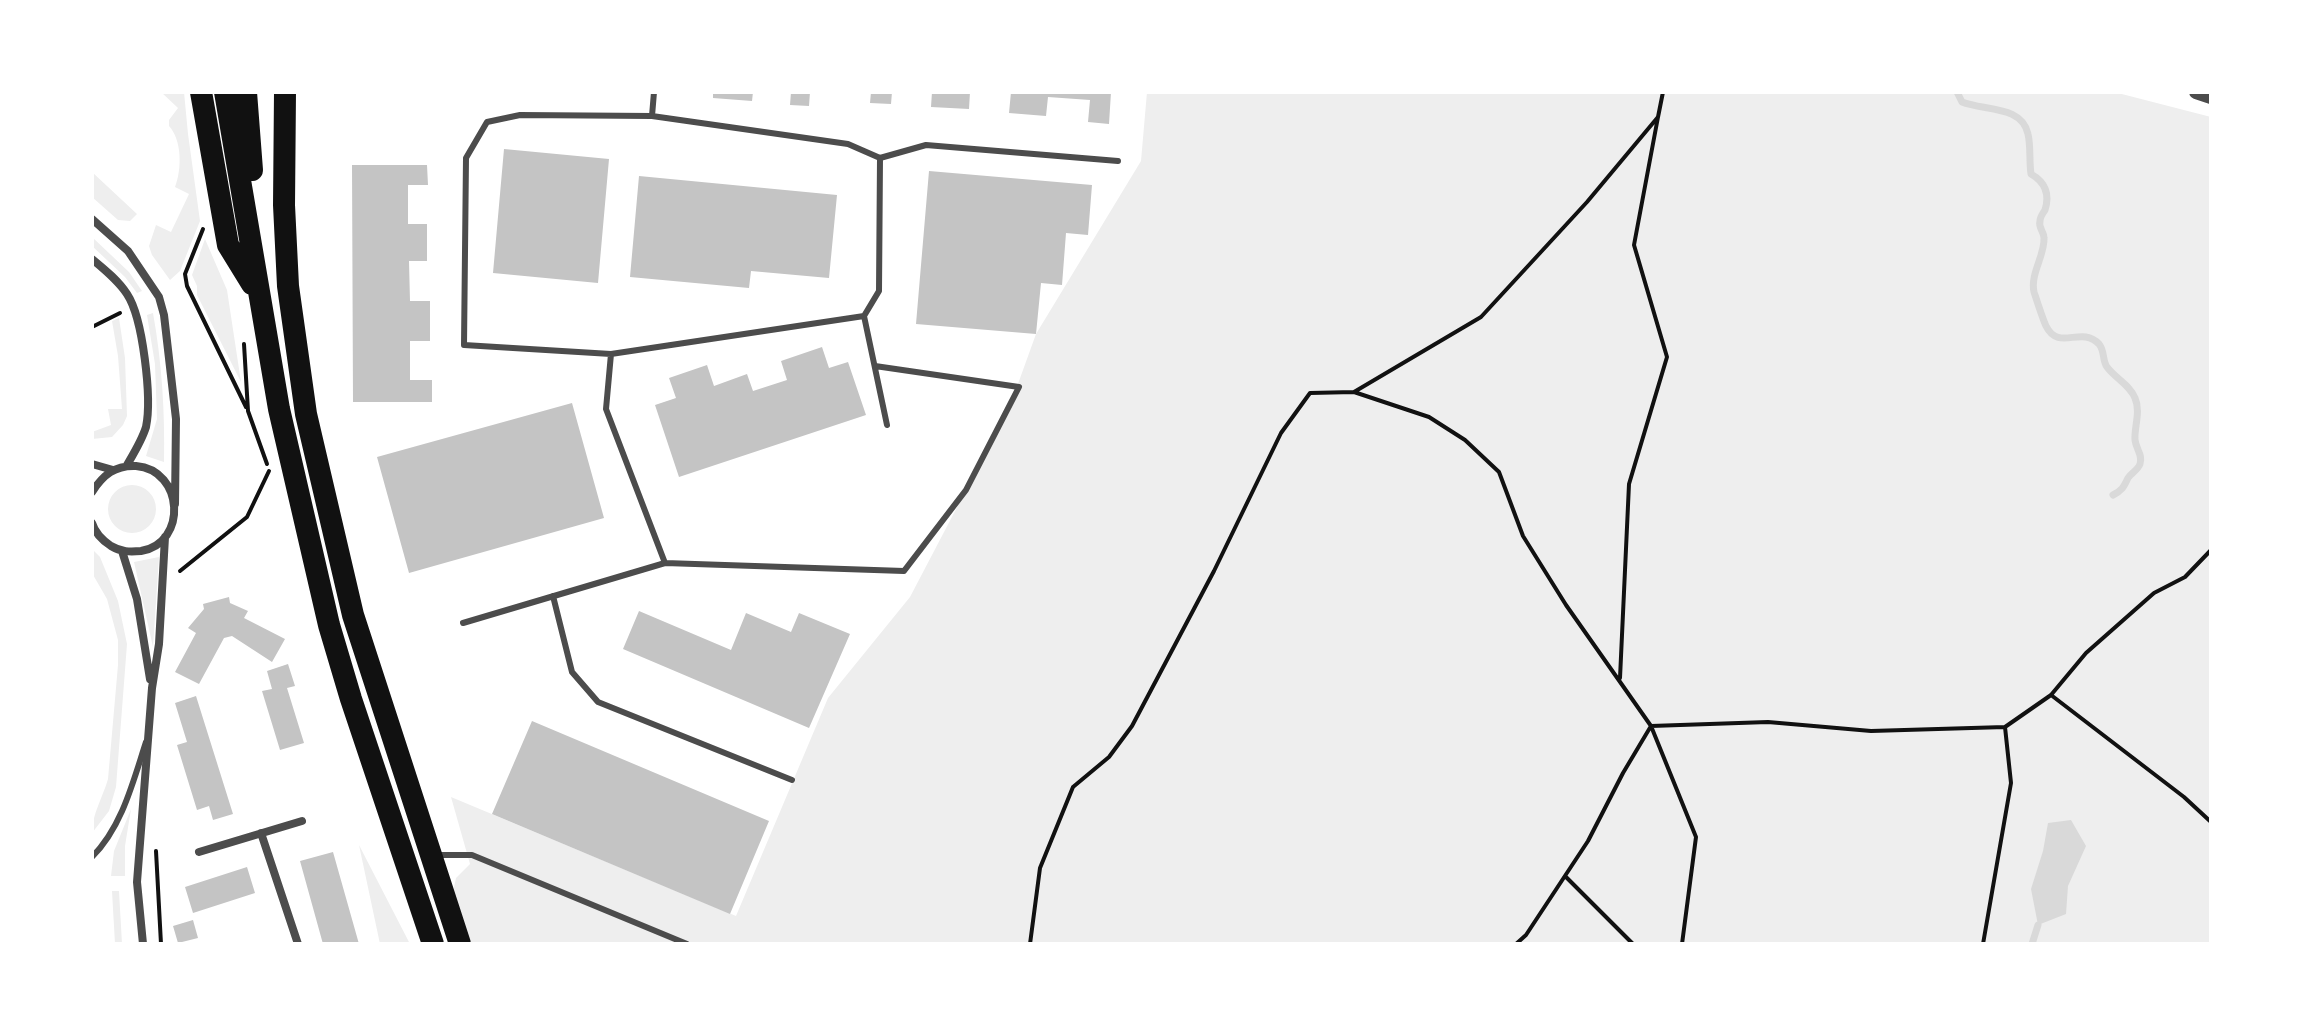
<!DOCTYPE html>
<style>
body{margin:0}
#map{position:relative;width:2303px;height:1036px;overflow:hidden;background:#fff;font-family:"Archivo Narrow",sans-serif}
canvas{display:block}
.frame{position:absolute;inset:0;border:94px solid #fff;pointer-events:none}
</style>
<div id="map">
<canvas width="2303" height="1036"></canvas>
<div class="frame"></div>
</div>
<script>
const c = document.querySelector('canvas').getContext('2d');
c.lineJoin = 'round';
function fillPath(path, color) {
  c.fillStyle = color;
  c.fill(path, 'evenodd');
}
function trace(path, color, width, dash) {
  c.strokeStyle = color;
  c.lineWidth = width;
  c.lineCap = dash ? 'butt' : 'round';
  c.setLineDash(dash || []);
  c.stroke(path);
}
fillPath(new Path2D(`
 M161 92H184L188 134 200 221 180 271 170 280 152 255 149 246 156 225 171 232 189 194 175 187C182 169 182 140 169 126V120L178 108Z
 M1147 92H2114L2211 117V944H467L451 901 456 878 470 864 451 797 736 916 828 698 910 597 1010 406 1036 334 1141 161Z
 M92 172 137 214 130 221 118 220 92 197Z
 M92 237 129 272 142 291 137 293 125 277 92 246Z
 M205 239 227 290 241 382 197 295V286L192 275Z
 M153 313C162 363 165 412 164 462L146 456 157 419 155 364 147 315Z
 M119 318 125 358 127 416 123 425 112 437 92 439V432L111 425 108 409H122L118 356 112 321Z
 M108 509a24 24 0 1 1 48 0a24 24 0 1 1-48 0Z
 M92 549 100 557 118 601 127 644 116 787 109 811 92 833C92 814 103 797 108 779L118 665V640L107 599 92 573Z
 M159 557 153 647 134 562Z
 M131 809 125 846V876H111L114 851Z
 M359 845 410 944H380Z
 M112 891H119L122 944H115Z`), '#eee');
fillPath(new Path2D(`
 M2071 820 2086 846 2068 886 2066 914 2038 925 2031 889 2043 851 2048 823Z`), '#d9d9d9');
trace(new Path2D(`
 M1957 92 1962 102C1984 111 2022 105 2028 134 2031 147 2029 161 2031 174 2045 182 2050 194 2045 210 2043 213 2040 217 2040 221 2038 228 2044 231 2044 238 2045 255 2030 274 2034 292 2036 298 2043 320 2046 326 2059 352 2081 325 2099 344 2105 351 2102 360 2107 367 2115 378 2130 385 2135 398 2141 412 2134 427 2135 440 2136 449 2143 455 2140 464 2138 470 2131 473 2128 478 2124 486 2123 490 2113 495
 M2032 944 2038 925`), '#d9d9d9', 7);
fillPath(new Path2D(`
 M713 92H753L752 101 713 98Z
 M791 92H810L809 106 790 105Z
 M871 92H892L891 104 870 103Z
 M932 92H970L969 109 931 107Z
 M1011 92H1111L1109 124 1088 122 1090 100 1048 97 1046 116 1009 113Z
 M504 149 609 159 598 283 493 273Z
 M352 165H427L428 185H408V224H427V261H409L410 301H430V341H410V380H432V402H353Z
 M929 171 1092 185 1088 235 1066 233 1062 285 1041 283 1036 334 916 324Z
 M639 176 837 195 829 278 751 271 749 288 630 277Z
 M822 347 829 368 848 362 866 415 679 477 655 405 676 398 669 378 707 365 714 386 747 374 753 391 787 380 781 361Z
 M572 403 604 518 409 573 377 457Z
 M229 597 230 603 248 611 244 618 285 639 272 662 232 636 224 638 199 684 175 672 196 633 188 628 204 609 203 604Z
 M639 611 731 650 746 613 791 632 799 613 850 634 809 728 623 649Z
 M288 664 295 686 287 688 304 743 280 750 262 691 272 689 267 671Z
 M196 696 233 814 213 820 209 806 197 810 177 745 187 742 175 703Z
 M532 721 769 821 730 914 492 814Z
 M333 852 359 944H323L300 861Z
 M247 867 255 893 193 913 185 887Z
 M193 920 198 938 178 943 173 926Z`), '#c4c4c4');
trace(new Path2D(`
 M203 229 185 274 187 286 246 407
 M92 327 120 313
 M244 344 248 411 267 464
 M1354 392 1481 317 1587 202 1658 117 1663 92
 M180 571 247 517 269 471
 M1620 678 1629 484 1667 357 1634 245 1658 117
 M2051 695 2184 797 2211 822
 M1651 726 1768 722 1871 731 2005 727 2051 695 2086 653 2154 593 2185 577 2211 550
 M156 851 161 944
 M1566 877 1633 944
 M1030 944 1040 868 1073 787 1109 757 1132 726 1214 571 1281 433 1310 393 1354 392 1429 417 1465 440 1499 472 1523 536 1566 605 1651 726 1696 837 1682 944
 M1516 944 1526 935 1588 841 1623 773 1651 726
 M1983 944 2011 783 2005 727`), '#111', 4);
trace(new Path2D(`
 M652 116 848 144 880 158 926 145 1118 161
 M864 316 887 425
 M611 354 864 316 879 291 880 158
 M665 563 904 571 966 490 1019 387 875 366
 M553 596 572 672 598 702 792 780
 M463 623 665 563 606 409 611 354 464 345 466 158 487 122 520 115 652 116 654 92
 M435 855H472L687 944
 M92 857C122 827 133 782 146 742`), '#4c4c4c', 6);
trace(new Path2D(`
 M92 219 128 251 159 297 164 315 176 419 175 504
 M92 259C104 269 118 280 127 294 143 318 152 398 146 427 142 440 134 453 127 465
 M92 464 113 470
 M92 492C103 475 115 465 136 466 184 470 188 543 141 551 130 552 121 552 111 546 102 540 95 533 92 523
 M122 551 137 599 150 679
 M261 833 298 944
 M199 852 302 821
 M143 944 137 882 152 688 159 644 165 537`), '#4c4c4c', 8);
trace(new Path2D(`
 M2196 92 2211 97`), '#4c4c4c', 14);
trace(new Path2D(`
 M201 92 228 245 252 284
 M225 92 279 409 329 625 351 699 433 944
 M246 92 252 170
 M285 92 284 205 288 286 306 414 353 615 460 944`), '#111', 22);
</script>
